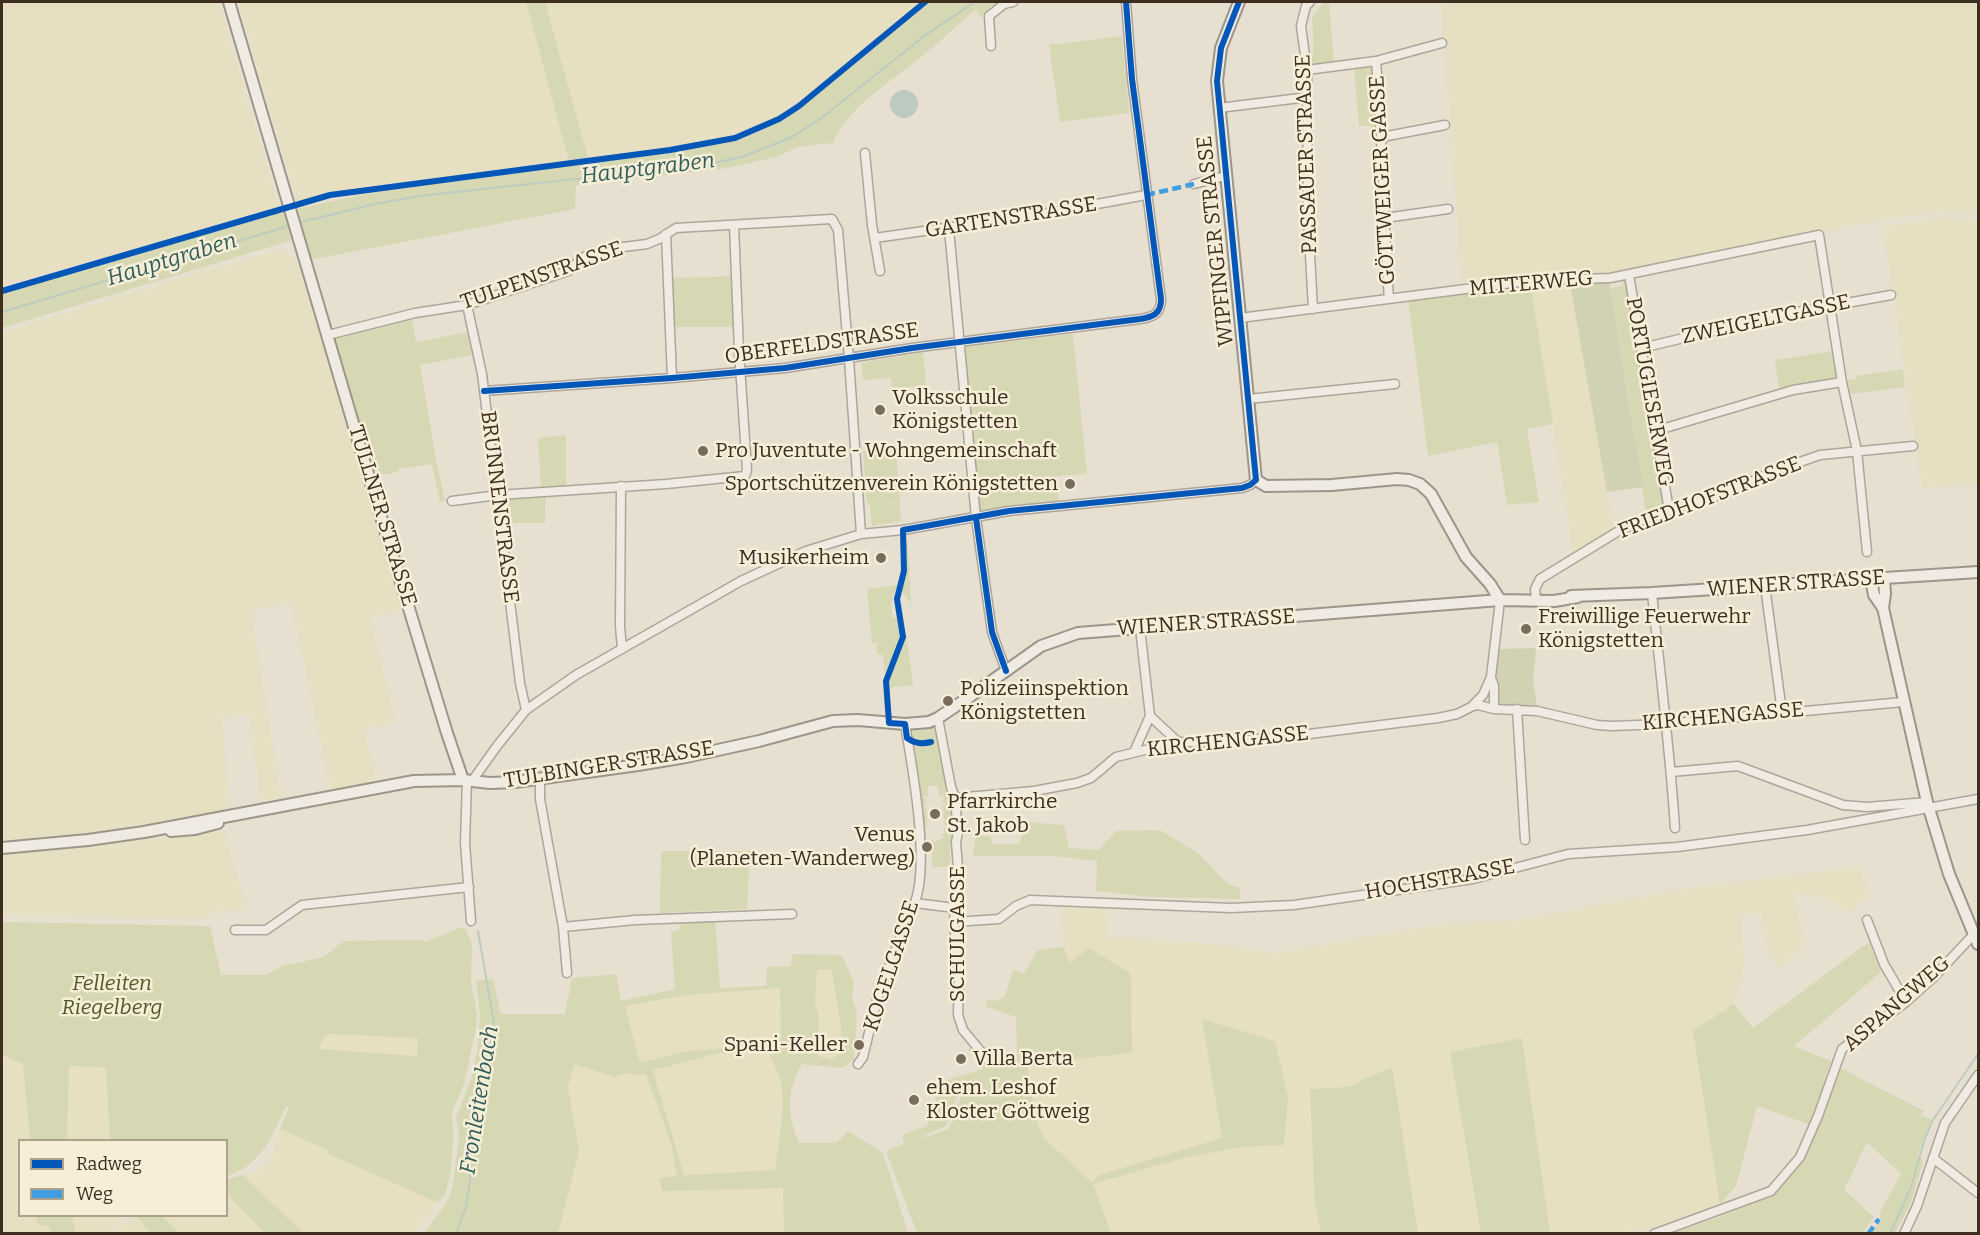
<!DOCTYPE html>
<meta charset="utf-8">
<style>
body{margin:0}
#map{position:relative;width:1980px;height:1235px;overflow:hidden;background:#e7e0d1;font-family:Bitter,serif}
canvas{display:block}
.frame{position:absolute;inset:0;border:3px solid #3d2e20;pointer-events:none}
.legend{position:absolute;left:18px;top:1139px;width:210px;height:78px;box-sizing:border-box;background:#f7eed8;border:2px solid #ada18e;margin:0;padding:8px 10px;list-style:none;font-size:18px;color:#3d2e20}
.legend li{display:flex;align-items:center;gap:12px;height:30px}
.legend b{width:30px;border:2px solid #ada18e}
</style>
<div id="map">
<canvas width="1980" height="1235"></canvas>
<div class="frame"></div>
<ul class="legend">
<li><b style="height:8px;background:#0057b8"></b>Radweg</li>
<li><b style="height:8px;background:#3f9de0"></b>Weg</li>
</ul>
</div>
<script>
const c = document.querySelector('canvas').getContext('2d');
c.lineJoin = 'round';
function fillPath(path, color) {
  c.fillStyle = color;
  c.fill(path, 'evenodd');
}
function trace(path, color, width, dash) {
  c.strokeStyle = color;
  c.lineWidth = width;
  c.lineCap = dash ? 'butt' : 'round';
  c.setLineDash(dash || []);
  c.stroke(path);
}
function drawText(font, color, halo, rows, align = 'center') {
  c.font = font + ' Bitter,serif';
  c.lineWidth = 5;
  c.setLineDash([]);
  c.textBaseline = 'middle';
  c.strokeStyle = halo;
  c.fillStyle = color;
  for (const [text, x, y, turn = 0] of rows) {
    c.save();
    c.translate(x, y);
    c.rotate((+turn || 0) * Math.PI / 180);
    c.textAlign = isNaN(turn) ? turn : align;
    if (halo) c.strokeText(text, 0, 0);
    c.fillText(text, 0, 0);
    c.restore();
  }
}
fillPath(new Path2D(`
 M2 2H219L279 206 275 209 2 286Z
 M238 2H526L569 161 297 202Z
 M545 2H915L916 6 852 63 781 116 735 136 670 148 588 158Z
 M1441 2H1978V214L1937 212 1886 219 1605 275 1462 282Z
 M1938 218 1978 220V484L1922 488 1883 226Z
 M280 249 300 262 403 610 370 618 396 722 364 729 377 781 331 791 291 602 251 610 281 798 261 801 249 715 222 717 229 811 102 835 2 844V332Z
 M1530 283 1570 284 1614 529 1573 553Z
 M224 831 247 908 214 912 205 919 2 915V854Z
 M1860 867 1869 897 1846 915 1831 901 1804 892 1794 896 1805 947 1777 968 1766 946 1762 914 1740 915 1745 965 1734 1004 1693 1032 1720 1204 1656 1228 1610 1234 1550 1233 1522 1038 1450 1052 1481 1233H1418L1410 1187 1368 1077 1349 1087 1310 1089 1315 1204 1321 1233H1111L1092 1184 1045 1139 1037 1123 1027 1063 1132 1053 1069 963 1064 947 1062 905 1108 910 1106 937 1204 943 1279 953 1439 924 1513 921 1683 889ZM1202 1019 1288 1097 1284 1145 1243 1147 1187 1157 1094 1183 1099 1175 1222 1138Z
 M817 969 833 970 841 1027 842 1051 831 1060 818 1056 819 1018 815 1003Z
 M780 988 782 1044 688 1051 640 1063 625 1006 686 995Z
 M326 1034 418 1038 417 1056 317 1049Z
 M768 1051 781 1082 782 1095 779 1143 775 1171 684 1175 653 1070 719 1053Z
 M2 1054 23 1064 30 1140H20V1216H36L37 1225 48 1226 53 1233 2 1234Z
 M574 1064 615 1077 625 1073 646 1075 671 1143 677 1176 660 1178 662 1191 784 1188V1233L558 1234 579 1151 568 1088Z
 M69 1067 106 1068 110 1140H67Z
 M280 1129 329 1150 328 1153 438 1203 415 1233H303L244 1176 270 1163Z
 M227 1194 265 1233H179L162 1216H226Z
 M72 1216H123L124 1219 105 1233H75Z
 M136 1216 151 1233H111Z`), '#e6dfc2');
fillPath(new Path2D(`
 M526 2H545L588 158 569 161Z
 M927 2H1000L989 7 987 12 980 17 976 9C956 26 937 45 916 61 886 85 847 108 832 145L827 143 799 147 776 157 728 168 576 185 575 209 309 260 297 209 369 193 570 163 673 151 735 140 783 120Z
 M1322 2H1329L1334 64 1316 66 1310 64C1316 50 1313 34 1312 18L1323 3Z
 M1122 36 1129 113 1060 122 1049 45Z
 M1373 65 1378 128H1370V126H1359L1354 69Z
 M285 212 293 240 2 328V291L258 216Z
 M736 276 738 327H674L673 278Z
 M1628 278 1664 509 1646 513 1630 404 1610 288 1623 286V279Z
 M1530 283 1553 424 1527 429 1539 502 1507 505 1497 442 1428 456 1408 297Z
 M412 318 416 342 468 332 472 355 420 365 436 460 445 501 440 502 432 464 400 469 397 472 383 475 372 469 333 337Z
 M1073 334 1087 474 1056 476 1059 501 978 511 965 347Z
 M1833 351 1838 373 1832 380 1779 389 1775 360Z
 M923 352 926 385 892 389 891 378 863 380 861 363Z
 M1903 369 1905 387 1851 394 1848 380 1857 379 1856 376Z
 M566 435V487L541 489 538 438Z
 M896 449 900 501 876 504 900 502 901 521 872 526 870 504H867L863 451Z
 M546 496 545 523H505V499Z
 M906 542H908L911 609 909 601 902 591 907 570Z
 M898 585 891 603 893 618H897L900 634 906 633 913 685 886 688 883 655 877 654V643H872L867 589Z
 M938 718 951 787 956 842 950 843V867H932V848L926 847V844L920 845 905 724ZM928 786H938L939 797 942 795 944 796 942 803H945V805L943 806V811L945 813H943L944 819 946 821 944 822 946 828H943L945 834H942L944 838 940 839V842L938 840 934 842 933 838 931 842H926L925 827H927V822H925L927 820V814L924 812H927L926 807H924V804H926V799L924 798 925 796 928 797Z
 M1026 822 1064 825 1069 848 1099 850 1116 831 1160 830 1199 854 1228 884 1240 888V899L1153 897 1096 891 1097 861 1054 856H973L976 836H990L992 844H1019Z
 M661 851H750L747 909 660 913Z
 M715 919 720 988 766 986 767 967 791 966 792 954 842 955 854 982 852 997 857 1013 854 1059 843 1068 802 1064C786 1091 787 1114 799 1143H836L848 1131 883 1153 908 1233H784L783 1188 662 1191 660 1178 677 1176 671 1143 646 1075 625 1073 615 1077 574 1064 568 1088 579 1151 558 1233 423 1234 443 1208 450 1196 453 1185 459 1135 456 1117 471 1080 478 1047 480 1015 476 980 493 979 501 1014H565L572 978 616 974 621 1001 675 989 671 932 679 930 682 921ZM817 969 832 970 841 1027 842 1051 832 1060 818 1056 819 1018 815 1003ZM780 988 781 1044 688 1051 640 1063 625 1006 686 995ZM768 1051C772 1061 778 1071 781 1082 786 1102 778 1149 775 1170L684 1175 653 1070 719 1053Z
 M2 922 210 926 221 975H266L282 966 324 957 344 941 421 940 425 942 462 927 465 928 472 944 471 983 477 1014 475 1033 464 1084 452 1112 453 1137 451 1172 445 1194 438 1203 327 1153 328 1150 280 1129 289 1107 286 1106C272 1136 262 1165 227 1176L226 1140H110L106 1068 69 1066 67 1140H30L23 1064 2 1055ZM326 1034 418 1038 417 1056 318 1049Z
 M1869 942 1881 972 1794 1046 1831 1061 1811 1125 1757 1106 1736 1186 1720 1204 1693 1031 1734 1004 1753 1028Z
 M1064 947 1069 963 1089 948 1131 974 1132 1053 1027 1064 1037 1123 1045 1139 1092 1183 1099 1175 1222 1138 1202 1019 1275 1041 1288 1097 1284 1145 1243 1147 1187 1157 1093 1184 1111 1233H917L886 1151 904 1144 902 1135 927 1126 936 1100 932 1088 943 1081 984 1069 968 1050 971 1047 988 1058 1017 1055 1016 1017 987 1007 986 1000 996 1001 1005 996 1013 970 1024 974 1038 950ZM979 1087 961 1097 949 1129 915 1140 946 1126C954 1105 954 1090 979 1087Z
 M1522 1038 1550 1233H1481L1450 1052Z
 M1838 1067 1924 1111 1919 1118 1923 1116 1932 1120 1917 1156H1920L1923 1162 1911 1203 1895 1233H1871L1881 1221 1880 1212 1901 1174 1867 1142 1844 1190 1874 1217 1862 1233 1669 1234 1717 1218 1775 1194 1805 1158 1822 1117Z
 M1392 1068 1418 1233H1321L1315 1204 1310 1089 1349 1087 1368 1077Z
 M244 1175V1176L303 1233H265L227 1194V1179Z
 M36 1216H72L75 1233H53L48 1226 37 1225Z
 M136 1216H162L179 1233H151Z`), '#d6d7b3');
fillPath(new Path2D(`
 M1609 281 1643 487 1607 492 1570 284Z
 M1536 648 1533 680 1537 706 1497 704 1496 649Z`), '#d1d1b3');
fillPath(new Path2D(`
 M890 104a14 14 0 1 1 28 0a14 14 0 1 1-28 0Z`), '#bcccc2');
trace(new Path2D(`
 M297 223 375 204 419 196 705 165 745 156 792 137 820 119 927 34 975 2
 M2 312 292 225
 M456 1234 466 1207 471 1172 472 1129 494 1023 478 931
 M1890 1234 1911 1187 1925 1138 1933 1120 1978 1054`), '#bcccc2', 2);
const street = new Path2D(`
 M1310 2 1306 6 1301 26 1307 70 1308 219 1313 309
 M991 46 989 16 1004 4 1013 2
 M1376 61C1383 140 1383 220 1389 299
 M1307 70 1376 61 1442 43
 M1219 108 1308 97
 M1382 137 1445 125
 M865 153 872 225 880 271
 M1194 184 1225 176
 M1385 218 1448 209
 M949 229 976 518 992 632 1006 671
 M666 234 672 378
 M875 238 1043 214 1146 195
 M1629 275 1669 510
 M467 305 482 374 520 683 526 710
 M1240 318 1528 281 1610 278 1819 235 1842 382 1857 451 1867 552
 M328 335 415 313 467 305 568 271 584 257 608 249 647 244 659 239 676 228 832 219 838 230 849 359 861 534
 M1642 348 1775 316 1891 295
 M484 391 672 378 785 368 912 348 1140 319C1153 317 1161 314 1161 299L1132 79 1126 2
 M1248 399 1395 384
 M1655 431 1793 390 1842 382
 M621 486 620 626 622 649
 M452 501 498 495 666 484 745 476 747 470 739 351 734 225
 M1765 586 1782 712
 M1652 593C1660 672 1670 750 1675 828
 M1536 600 1535 589 1540 579 1617 532 1644 519 1732 491 1774 471 1820 455 1913 446
 M1140 628 1150 716 1178 742
 M1491 678 1494 686V709
 M1473 705 1483 695 1491 677 1500 600
 M1517 709 1525 840
 M938 718 951 787 955 798 958 832 956 842 958 868 954 922 959 972 958 1015 963 1030 988 1060
 M1134 752 1150 716
 M1671 772 1738 766 1843 805 1867 807 1927 802
 M540 778V799L563 927 567 973
 M467 780 465 843 471 921
 M472 781 497 746 526 710 576 675 741 581 806 551 861 534 903 530 1009 511 1242 488 1250 485 1256 480
 M955 798 1034 791 1077 783 1091 778 1116 757 1178 742H1220L1285 737 1438 718 1457 714 1473 706 1478 705 1494 709 1537 711 1597 725 1612 726 1664 724 1903 702
 M1928 808 1978 799
 M915 903 955 908
 M1867 920 1884 964 1906 1002
 M954 922 999 919 1016 906 1030 900 1231 908 1294 905 1473 879 1568 854 1677 847 1807 830 1929 808
 M563 927 635 920 792 914
 M235 930H266L302 905 469 887
 M858 1064 863 1057 879 992 911 911C933 874 912 767 905 724
 M1933 1158 1978 1193
 M1654 1234 1771 1191 1800 1157 1818 1116 1842 1049 1906 1002 1933 978 1974 934
 M1904 1234 1917 1206 1945 1123 1978 1075`);
const secondary = new Path2D(`
 M229 2 371 484 447 733 463 780
 M1239 2 1221 48 1217 81 1256 480 1266 486 1332 485 1397 479 1409 480 1420 484 1431 494 1466 557 1490 584 1500 600
 M1884 578 1885 594 1883 608 1927 802 1949 874 1978 944
 M1871 579 1874 595 1883 608
 M1571 596 1652 593 1978 572
 M171 831 195 829 218 823
 M2 848 88 840 144 832 414 781 463 780 490 783 515 782 638 765 686 757 759 741 833 721 858 720 905 724 929 722 938 718 972 695 1041 646 1078 633 1500 600 1554 601 1578 597`);
trace(street, '#ada599', 11);
trace(secondary, '#9c958a', 14);
trace(street, '#efebe3', 8);
trace(secondary, '#efebe3', 10);
trace(new Path2D(`
 M1146 195 1194 184
 M1868 1234 1879 1219`), '#3f9de0', 4.5, [9, 4.5]);
trace(new Path2D(`
 M2 291 330 195 670 150 735 138 779 119 799 106 925 2
 M484 391 672 378 785 368 912 348 1140 319C1153 317 1161 314 1161 299L1132 79 1126 2
 M976 518 992 632 1006 671
 M931 742C922 744 916 744 907 738L905 724 889 723 886 681 903 637 897 599 904 571 903 530 1009 511 1242 488 1250 485 1256 480 1217 81 1221 48 1239 2`), '#0057b8', 6);
for (const [x, y, r, color] of [
 [880,410,6,"#786c5e"],
 [703,451,6,"#786c5e"],
 [1070,484,6,"#786c5e"],
 [881,558,6,"#786c5e"],
 [1526,629,6,"#786c5e"],
 [948,701,6,"#786c5e"],
 [935,814,6,"#786c5e"],
 [927,847,6,"#786c5e"],
 [859,1045,6,"#786c5e"],
 [961,1059,6,"#786c5e"],
 [914,1100,6,"#786c5e"]
]) {
  const dot = new Path2D();
  dot.arc(x, y, r, 0, 2 * Math.PI);
  c.fillStyle = color;
  c.fill(dot);
  trace(dot, '#f7eed8', 2);
}
drawText('21px', '#3d2e20', '#f7eed8', [
 ["PASSAUER STRASSE",1307,154,-92],
 ["GÖTTWEIGER GASSE",1383,180,-93],
 ["GARTENSTRASSE",1011,218,-9],
 ["WIPFINGER STRASSE",1216,241,-96],
 ["TULPENSTRASSE",542,276,-19],
 ["MITTERWEG",1531,284,-5],
 ["ZWEIGELTGASSE",1766,320,-12],
 ["OBERFELDSTRASSE",822,344,-8],
 ["PORTUGIESERWEG",1649,392,80],
 ["FRIEDHOFSTRASSE",1710,498,-21],
 ["BRUNNENSTRASSE",499,507,83],
 ["TULLNER STRASSE",382,516,73],
 ["WIENER STRASSE",1796,584,-4],
 ["WIENER STRASSE",1206,623,-4],
 ["KIRCHENGASSE",1723,717,-5],
 ["KIRCHENGASSE",1228,742,-6],
 ["TULBINGER STRASSE",609,765,-9],
 ["HOCHSTRASSE",1440,880,-10],
 ["SCHULGASSE",958,934,-90],
 ["KOGELGASSE",892,966,-72],
 ["ASPANGWEG",1897,1004,-41]
]);
drawText('21px', '#3d2e20', '#f7eed8', [
 ["Volksschule",892,398],
 ["Königstetten",892,422],
 ["Pro Juventute - Wohngemeinschaft",715,451],
 ["Sportschützenverein Königstetten",1058,484,"right"],
 ["Musikerheim",869,558,"right"],
 ["Freiwillige Feuerwehr",1538,617],
 ["Königstetten",1538,641],
 ["Polizeiinspektion",960,689],
 ["Königstetten",960,713],
 ["Pfarrkirche",947,802],
 ["St. Jakob",947,826],
 ["Venus",915,835,"right"],
 ["(Planeten-Wanderweg)",915,859,"right"],
 ["Spani-Keller",847,1045,"right"],
 ["Villa Berta",973,1059],
 ["ehem. Leshof",926,1088],
 ["Kloster Göttweig",926,1112]
], 'left');
drawText('italic 21px', '#4d5a26', '#f7eed8', [
 ["Felleiten",112,984],
 ["Riegelberg",112,1008]
]);
drawText('italic 22px', '#2f5d5a', '#f7eed8', [
 ["Hauptgraben",648,169,-7],
 ["Hauptgraben",172,260,-17],
 ["Fronleitenbach",480,1100,-81]
]);
</script>
